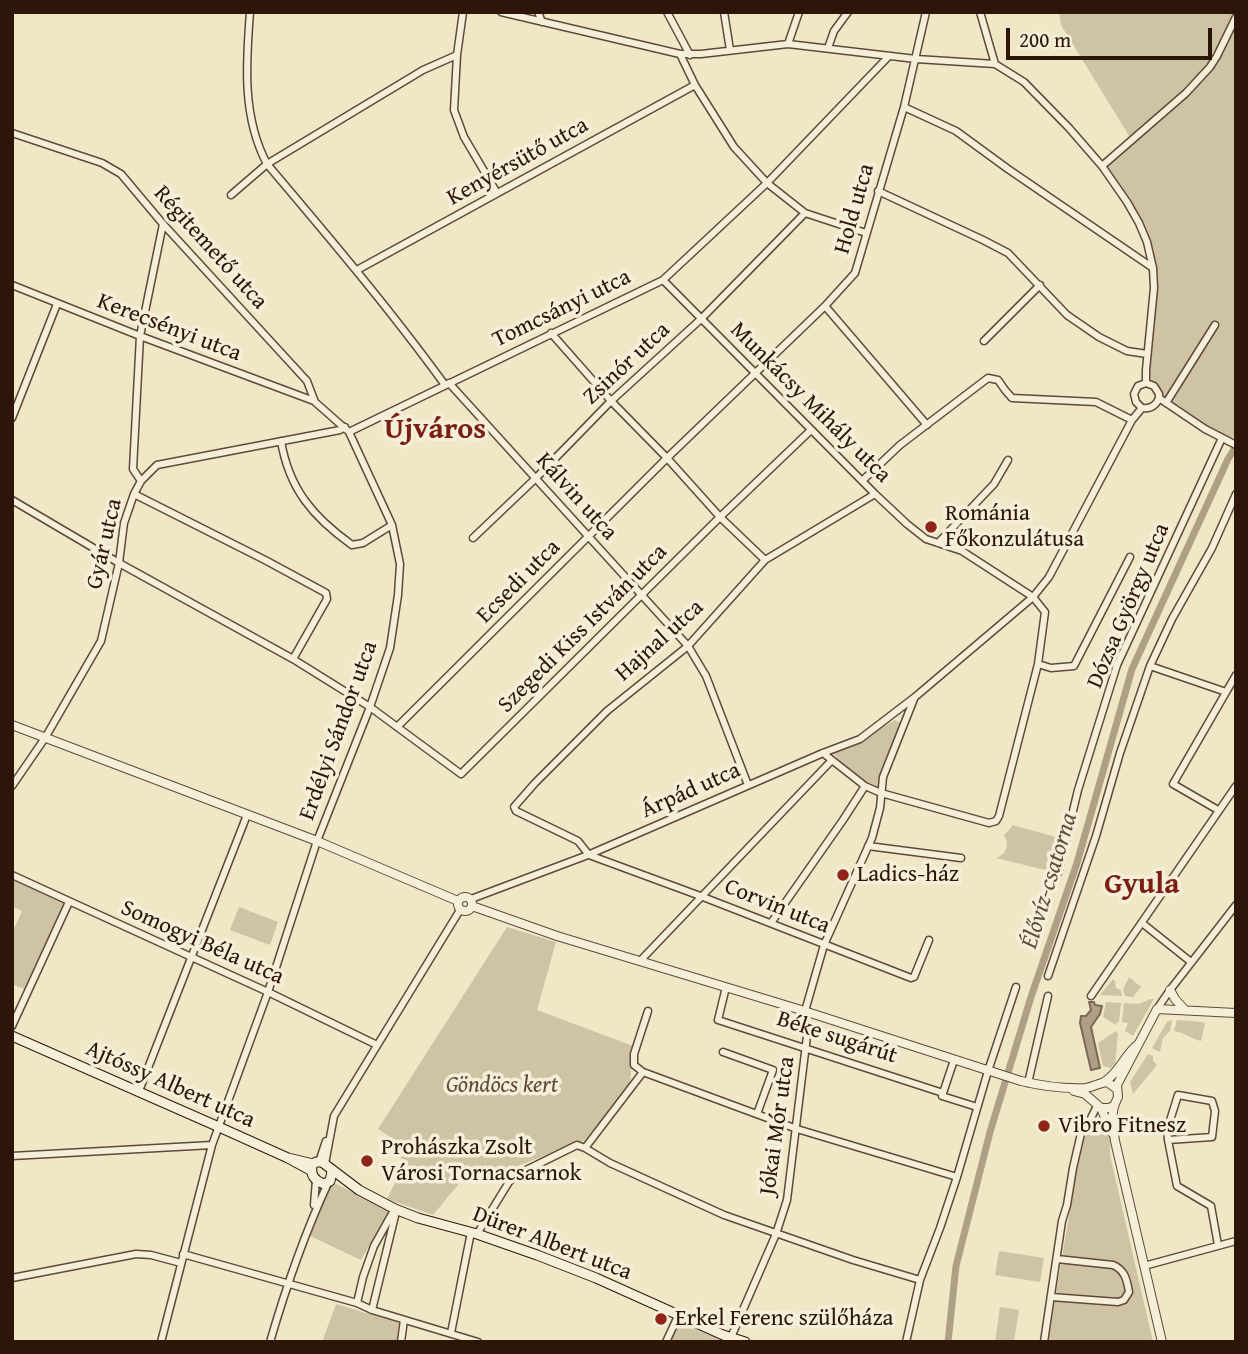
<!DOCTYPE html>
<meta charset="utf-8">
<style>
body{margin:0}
#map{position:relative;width:1248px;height:1354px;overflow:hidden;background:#f0e7c6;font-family:"Gentium Book Plus",serif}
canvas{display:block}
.frame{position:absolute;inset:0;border:14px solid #2d1609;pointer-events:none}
.scale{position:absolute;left:1006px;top:28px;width:206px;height:32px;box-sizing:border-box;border:4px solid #2d1609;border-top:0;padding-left:9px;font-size:21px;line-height:24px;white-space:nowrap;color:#2d1609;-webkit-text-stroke:5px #f5efda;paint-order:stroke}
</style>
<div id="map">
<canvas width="1248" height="1354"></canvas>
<div class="frame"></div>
<div class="scale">200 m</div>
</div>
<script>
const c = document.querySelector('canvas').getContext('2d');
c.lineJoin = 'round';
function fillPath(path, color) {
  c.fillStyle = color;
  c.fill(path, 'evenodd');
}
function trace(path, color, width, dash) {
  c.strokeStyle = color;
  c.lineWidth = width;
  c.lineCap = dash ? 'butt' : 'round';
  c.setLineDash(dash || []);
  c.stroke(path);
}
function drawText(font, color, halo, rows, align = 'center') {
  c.font = font + ' "Gentium Book Plus",serif';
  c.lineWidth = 7;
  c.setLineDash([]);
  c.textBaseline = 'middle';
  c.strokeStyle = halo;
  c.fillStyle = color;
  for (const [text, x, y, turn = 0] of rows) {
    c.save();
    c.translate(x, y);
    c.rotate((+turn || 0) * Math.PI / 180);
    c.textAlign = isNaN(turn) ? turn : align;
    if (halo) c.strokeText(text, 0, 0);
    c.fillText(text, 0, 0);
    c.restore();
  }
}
fillPath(new Path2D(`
 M1059 12H1236V434L1232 438 1205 429 1159 398V394L1146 383 1154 288 1147 242 1102 166 1131 139 1061 25Z
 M895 720 902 724 879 787 855 777 833 753 858 742Z
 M1012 825 1067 840 1058 873 996 858C1007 854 1010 844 1004 835L1011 828Z
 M12 880 64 903 24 989 12 984V933L22 911 12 906Z
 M239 907 278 922 270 945 230 930Z
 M507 927 556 942 537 1010 633 1046 630 1085 585 1140 510 1169 462 1180 433 1215 387 1199 406 1161 399 1157 406 1147 378 1129Z
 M1129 977 1141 987 1133 997 1125 996 1123 989Z
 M1113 979 1115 981 1116 988 1121 990 1122 996 1100 995Z
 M1150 999H1154L1133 1036 1125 1031 1128 1023 1122 1022 1124 1003 1139 1004Z
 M1106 1002 1121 1003 1119 1022H1117L1116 1025 1103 1017Z
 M1172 1020 1170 1031 1163 1038 1160 1052 1152 1048 1167 1022Z
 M1177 1020 1202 1022 1205 1024 1201 1041C1191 1039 1185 1032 1174 1031Z
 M1116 1031 1118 1034 1115 1064 1111 1068 1103 1066 1098 1043Z
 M1148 1054 1153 1056V1061L1157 1065 1133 1094 1130 1082Z
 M1093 1118 1104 1121 1110 1137V1155L1153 1342H1048L1083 1131Z
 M332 1182 390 1210 361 1260 306 1234 322 1184Z
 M999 1251 1044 1258 1040 1282 995 1275Z
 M336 1304 399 1323 397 1342H322Z
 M1000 1307 1019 1310 1014 1342H995Z
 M679 1322 722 1341 721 1342H669Z`), '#cfc3a6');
const water = new Path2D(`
 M1089 1002H1094L1095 1005 1102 1006 1100 1014 1091 1027 1100 1068 1091 1070 1080 1023 1081 1016H1086L1091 1010Z`);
fillPath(water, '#aea086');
trace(water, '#7a6954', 2);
trace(new Path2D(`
 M948 1342 956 1266 990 1132 1031 997 1077 863 1132 669 1228 459 1236 446`), '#aea086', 7);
const minor = new Path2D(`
 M250 12C246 63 242 117 267 164 328 236 389 308 445 385
 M463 12 457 55 454 110 464 137 497 193
 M501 12 680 54H701L788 44 916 59 995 64 1024 82 1069 128 1102 166 1127 202 1139 223 1147 242 1153 268 1154 288 1146 370V383
 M538 12 542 22
 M667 12 690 55
 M724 12 730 50
 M980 12 995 64
 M788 44 799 12
 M828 48 834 31 848 12
 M680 54 695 85 734 147 767 183 805 213 866 233
 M904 107 956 131 1008 169 1153 268
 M12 133 102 163 121 174 163 224 307 381 315 402 349 432 392 525 400 564 398 595 390 648 370 707 317 841 268 992 212 1145 161 1342
 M1102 166 1186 93 1210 67 1217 56 1236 17
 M878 191 983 240 1008 253 1067 315 1099 337 1127 351 1147 354
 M231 195 267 164 423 70 457 55
 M357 270 695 85
 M663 280 875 494 907 524 926 539 962 551 1033 597 1045 612 1038 664 999 816 996 821 989 823 881 793 865 786 823 753
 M12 285 140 336 314 401
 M825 306 927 425
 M551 333 611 401 667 458 720 517 765 560
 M984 341 1040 285
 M449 383 688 646 706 676 748 785
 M1146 383 1154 386 1159 394V398
 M1159 398 1205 429 1236 445
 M1166 403 1215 325
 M1142 408 1136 402 1134 394 1138 386 1146 383
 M1142 408C1150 409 1156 406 1159 398
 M12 418 57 304
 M349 432 663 280 767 183 889 56
 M281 441C289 489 313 517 352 545L363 543 392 525
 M141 481 133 469 140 336 163 224
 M862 481 900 445 988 378 998 380 1005 390 1012 398 1096 402 1132 420
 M134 494 265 560 326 593 327 599 293 659
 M875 494 765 560 688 646 607 711 535 783 514 807 516 811 578 841 589 855 703 897 911 978 914 977 929 940
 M12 500 119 563 293 659 370 707 461 774 720 517 811 430
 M473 538 536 478 611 401 701 319 805 213
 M938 543 994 484 1008 460
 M1038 664 1051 668 1074 666 1130 557
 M1150 666 1226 692
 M397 727 667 458 825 306 855 273 904 107 926 12
 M12 786 45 738 101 641 119 563 124 523 134 494 141 481 157 465 340 430 345 427
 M1218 810 1173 784 1236 675
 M868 846 961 858
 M1058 873 1078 790 1117 665 1222 438
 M12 875 268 992 377 1045
 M471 899 588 855 823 753 860 739 915 697 1033 597 1049 577 1132 420 1142 408
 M771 923 843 820 865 786
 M1142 923 1191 962
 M640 961 832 760
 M1048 976 1096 836 1120 753 1150 666 1172 619 1212 548 1236 494
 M726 987 718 1020 943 1093 954 1060
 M1091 996 1236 786
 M1157 1009 1170 990 1236 905
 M12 1026 69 902
 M723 1052 773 1070 757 1114
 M643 1072 797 1129 957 1177
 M1028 1083 1048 996
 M139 1091 247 815
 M943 1093 942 1096 977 1107
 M1178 1095 1212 1101 1215 1111 1212 1137 1168 1140 1167 1130Z
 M1168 1140 1177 1186 1211 1206 1218 1245
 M585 1148 610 1163 724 1215 853 1260 920 1280
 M12 1156 212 1145
 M319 1162 326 1141
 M325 1164 334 1116 460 910
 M314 1205 316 1180
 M477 1234 509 1182 518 1174 577 1145 585 1148 643 1072 634 1065V1054L648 1011
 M183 1254 357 1303 372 1310 478 1342
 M1144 1266 1236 1241
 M12 1278 136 1254 151 1255 181 1263
 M1051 1297 1118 1302 1124 1300 1129 1292C1127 1280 1125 1270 1113 1265L1057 1259
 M357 1303 363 1277 374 1246 393 1212
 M372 1310 395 1216V1209
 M451 1333 471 1232
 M270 1342C286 1287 304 1235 328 1183
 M401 1342 404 1320
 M666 1342 679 1314
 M729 1342 776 1234 787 1200 807 1036 805 1011 824 945 872 838 880 808 883 777 914 699
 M906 1342 920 1280 940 1228 957 1177 988 1071 1016 987
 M1044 1342 1062 1221 1067 1205 1073 1168 1082 1129 1090 1120 1097 1106`);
const tertiary = new Path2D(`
 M12 725 317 841 458 901
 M458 904a7 7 0 1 1 14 0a7 7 0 1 1-14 0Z
 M472 906 557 936 798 1009 1021 1081C1042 1086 1064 1089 1085 1088 1093 1087 1099 1083 1107 1082L1117 1089
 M1170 990 1175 999 1185 1010
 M1104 1082C1119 1073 1124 1056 1137 1045
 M1074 1091 1085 1094 1101 1108H1109L1114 1106
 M1101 1108 1111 1132
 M1162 1342 1115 1141 1112 1118 1114 1106 1118 1097 1117 1085 1157 1009 1236 1013`);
const secondary = new Path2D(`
 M12 1036 219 1127 288 1158 312 1171
 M288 1158 313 1164 316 1162H322L359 1190 395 1209 418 1218 477 1234 537 1255 596 1278 723 1335 745 1342
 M312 1166C310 1175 315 1181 324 1184L330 1181 332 1171`);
trace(minor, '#5e4a38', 9);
trace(tertiary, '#5e4a38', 10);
trace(secondary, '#2d1609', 11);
trace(minor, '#f5efda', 6);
trace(tertiary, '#f5efda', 8);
trace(secondary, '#f5efda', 9);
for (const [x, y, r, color] of [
 [931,527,7,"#8f2418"],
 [843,875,7,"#8f2418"],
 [1044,1126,7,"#8f2418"],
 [367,1161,7,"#8f2418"],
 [661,1319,7,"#8f2418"]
]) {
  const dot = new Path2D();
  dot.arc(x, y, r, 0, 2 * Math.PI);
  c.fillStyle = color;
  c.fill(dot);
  trace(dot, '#f5efda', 2.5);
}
drawText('23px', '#2d1609', '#f5efda', [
 ["Kenyérsütő utca",518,162,-29],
 ["Hold utca",855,209,-74],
 ["Régitemető utca",210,248,48],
 ["Tomcsányi utca",562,309,-26],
 ["Kerecsényi utca",169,328,21],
 ["Zsinór utca",627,364,-43],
 ["Munkácsy Mihály utca",810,403,45],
 ["Kálvin utca",576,497,48],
 ["Gyár utca",105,544,-77],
 ["Ecsedi utca",519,582,-45],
 ["Dózsa György utca",1129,606,-67],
 ["Szegedi Kiss István utca",583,629,-45],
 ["Hajnal utca",660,641,-42],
 ["Erdélyi Sándor utca",339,731,-70],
 ["Árpád utca",691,791,-24],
 ["Corvin utca",777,907,22],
 ["Somogyi Béla utca",202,943,24],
 ["Béke sugárút",837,1038,18],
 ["Ajtóssy Albert utca",170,1085,24],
 ["Jókai Mór utca",778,1126,-82],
 ["Dürer Albert utca",552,1244,21]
]);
drawText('23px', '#2d1609', '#f5efda', [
 ["Románia",945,514],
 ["Főkonzulátusa",945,540],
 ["Ladics-ház",857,875],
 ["Vibro Fitnesz",1058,1126],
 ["Prohászka Zsolt",381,1148],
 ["Városi Tornacsarnok",381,1174],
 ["Erkel Ferenc szülőháza",675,1319]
], 'left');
drawText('italic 23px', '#5e4a38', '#f5efda', [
 ["Göndöcs kert",502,1086]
]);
drawText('italic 24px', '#614d3b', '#f5efda', [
 ["Élővíz-csatorna",1050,881,-73]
]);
drawText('bold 30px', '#7a1f14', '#f5efda', [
 ["Újváros",435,430],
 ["Gyula",1142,885]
]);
</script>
